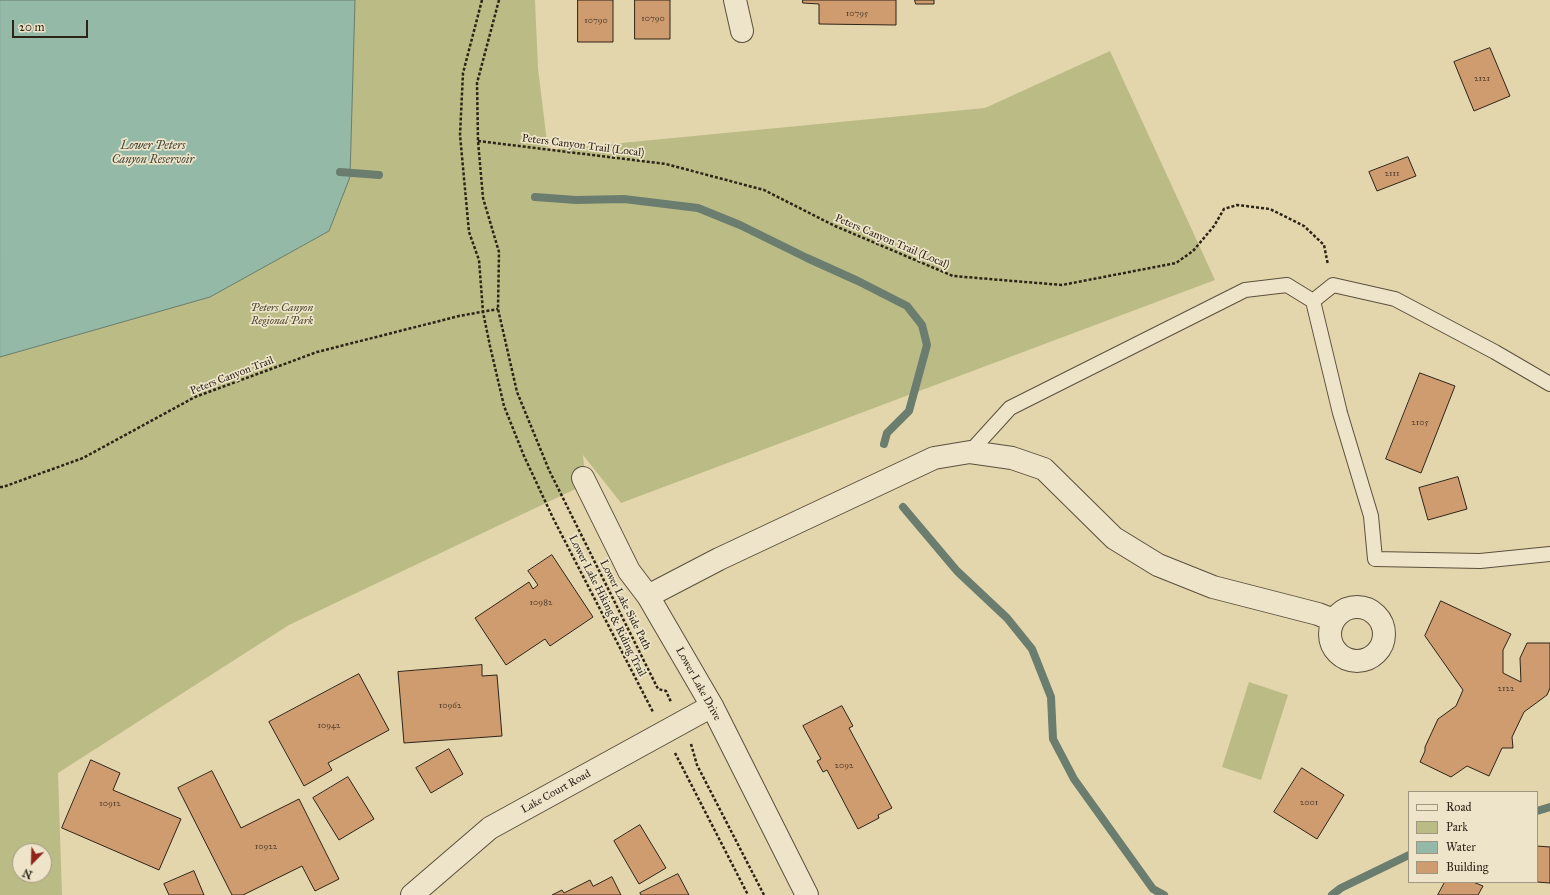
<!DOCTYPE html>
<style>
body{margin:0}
#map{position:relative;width:1550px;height:895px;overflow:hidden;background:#e4d6ac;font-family:"IM FELL Great Primer",serif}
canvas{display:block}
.legend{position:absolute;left:1408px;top:791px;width:130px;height:92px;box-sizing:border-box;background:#ede4c9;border:1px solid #a09782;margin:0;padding:5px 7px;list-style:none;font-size:12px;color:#2d2418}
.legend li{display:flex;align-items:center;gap:8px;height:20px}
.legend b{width:20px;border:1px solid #a09782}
.north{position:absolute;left:12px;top:843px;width:40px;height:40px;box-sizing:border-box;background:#ede4c9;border:1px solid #a09782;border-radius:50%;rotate:203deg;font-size:11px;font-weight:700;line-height:16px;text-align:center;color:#2d2418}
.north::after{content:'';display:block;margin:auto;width:14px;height:18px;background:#8f2418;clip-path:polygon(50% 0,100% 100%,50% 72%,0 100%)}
.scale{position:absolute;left:12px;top:20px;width:76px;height:18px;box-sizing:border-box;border:2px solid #2d2418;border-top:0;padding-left:5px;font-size:12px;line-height:14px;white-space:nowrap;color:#2d2418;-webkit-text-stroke:3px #ede4c9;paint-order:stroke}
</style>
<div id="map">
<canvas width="1550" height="895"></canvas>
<ul class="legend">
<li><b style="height:5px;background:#ede4c9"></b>Road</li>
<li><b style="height:11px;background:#bbbc85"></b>Park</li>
<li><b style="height:11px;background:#95b9a7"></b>Water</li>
<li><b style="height:11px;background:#cf9c70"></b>Building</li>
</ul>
<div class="north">N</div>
<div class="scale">20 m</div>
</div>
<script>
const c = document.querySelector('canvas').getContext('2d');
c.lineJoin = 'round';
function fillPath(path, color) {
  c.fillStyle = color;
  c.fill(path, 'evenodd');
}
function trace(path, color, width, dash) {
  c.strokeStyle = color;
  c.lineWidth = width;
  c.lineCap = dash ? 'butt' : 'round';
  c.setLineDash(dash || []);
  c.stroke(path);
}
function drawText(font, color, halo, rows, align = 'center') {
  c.font = font + ' "IM FELL Great Primer",serif';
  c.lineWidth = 3.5;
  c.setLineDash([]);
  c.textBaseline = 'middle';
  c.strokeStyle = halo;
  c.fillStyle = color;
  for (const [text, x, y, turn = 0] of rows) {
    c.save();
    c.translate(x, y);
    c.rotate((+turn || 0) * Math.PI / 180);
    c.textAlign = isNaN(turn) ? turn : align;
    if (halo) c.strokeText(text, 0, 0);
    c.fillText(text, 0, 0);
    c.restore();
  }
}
fillPath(new Path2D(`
 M0 0H535L538 68 548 150 985 108 1110 51 1215 280 621 503 583 455 586 484 289 625 58 773 62 895H0ZM20 851H44V875H20Z
 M1249 682 1288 695 1261 780 1222 767Z`), '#bbbc85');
const water = new Path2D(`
 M0 0H355L350 177 329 231 210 297 0 357Z`);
fillPath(water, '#95b9a7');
trace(water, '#6b7d6e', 1);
trace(new Path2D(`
 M340 172 379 175
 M535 197 576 200 624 199 698 208 740 225 807 258 858 281 907 306 922 325 927 345 909 411 887 433 884 444
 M903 507 957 571 1007 618 1032 649 1051 697 1053 739 1074 779 1153 889 1164 895
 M1537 811 1550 807
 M1332 895 1341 888 1409 855`), '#6b7d6e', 8);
const building = new Path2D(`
 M578 0H613V42H578Z
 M635 0H670V39H635Z
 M803 0H896V25L819 24V4L803 3Z
 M915 0H934V4H916Z
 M1490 48 1510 96 1474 111 1454 62Z
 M1408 157 1416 176 1377 191 1369 172Z
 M1420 373 1455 386 1421 473 1386 459Z
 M1458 477 1467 509 1428 520 1419 488Z
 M552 555 593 617 550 646 545 639 506 665 475 618 529 582 533 589 538 585 528 571Z
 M1441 601 1511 634 1503 650V673L1521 682 1520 658 1527 643H1550V688L1547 695 1524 712 1512 737 1513 748H1502L1489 776 1467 766 1451 777 1420 762 1425 751V747L1438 719 1456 706 1463 690 1425 636Z
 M482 665V676L497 675 502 736 404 743 398 672Z
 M359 674 389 730 328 763 332 770 304 786 269 722Z
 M842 706 853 726 849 728 892 808 878 815 879 818 858 829 827 770 823 772 817 761 821 759 803 726Z
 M449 749 463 774 431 793 416 768Z
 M91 760 120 773 113 790 181 819 159 870 62 828Z
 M1302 768 1344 795 1317 839 1274 812Z
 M212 771 241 828 299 799 339 879 315 891 302 866 243 895H232L178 788Z
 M348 777 374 819 339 840 313 798Z
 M640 825 666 868 639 884 614 841Z
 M1537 846 1550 847V883L1537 882Z
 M194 871 204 895H169L164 884Z
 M678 874 689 895H641L640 893Z
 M612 877 621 895H552L562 890 564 893 590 880 593 886Z
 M1445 882H1473L1483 886 1478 895H1438Z`);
fillPath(building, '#cf9c70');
trace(building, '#2d2418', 1);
const service = new Path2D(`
 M1550 384 1495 352 1395 299 1333 285 1313 301 1340 413 1371 516 1375 559 1480 561 1550 554
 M970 452 1010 408 1245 290 1287 285 1313 301`);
const minor = new Path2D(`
 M735 0 742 31
 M583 478 629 571 648 596 712 706 807 895
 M648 596 719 559 934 458 970 452 1012 458 1044 469 1114 538 1158 565 1213 587 1318 614 1333 620
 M1330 634a27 27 0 1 1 54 0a27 27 0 1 1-54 0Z
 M412 895 490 828 712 706`);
trace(service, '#5b503d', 16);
trace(minor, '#5b503d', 24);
trace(new Path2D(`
 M482 0 463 73 460 135 469 232 479 260 483 312 490 346 504 406 524 456 553 518 653 712
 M499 0 477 83 478 141 483 198 499 252 498 309 517 392 549 470 658 689 666 691 671 702
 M478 141 666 164 764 190 835 226 953 276 1062 285 1176 263 1193 251 1214 226 1224 209 1237 205 1270 209 1304 226 1324 245 1328 265
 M0 487H3L83 458 195 397 317 352 459 316 498 309
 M691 744 697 765 764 895
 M675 753 748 895`), '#2d2418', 2.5, [3, 2]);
trace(service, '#ede4c9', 14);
trace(minor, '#ede4c9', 22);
drawText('9px', '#56422e', null, [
 ["10795",857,14],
 ["10790",653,19],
 ["10790",596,21],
 ["2121",1482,79],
 ["2111",1392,174],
 ["2105",1420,423],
 ["10982",541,603],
 ["2122",1506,689],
 ["10962",450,706],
 ["10942",329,726],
 ["2092",844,766],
 ["2001",1309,803],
 ["10912",110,804],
 ["10922",266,847]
]);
drawText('11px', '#2d2418', '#ede4c9', [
 ["Peters Canyon Trail (Local)",583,146,7],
 ["Peters Canyon Trail (Local)",892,242,23],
 ["Peters Canyon Trail",232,376,-21],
 ["Lower Lake Side Path",625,605,63],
 ["Lower Lake Hiking & Riding Trail",607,606,63],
 ["Lower Lake Drive",698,684,61],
 ["Lake Court Road",556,792,-29]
]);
drawText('italic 11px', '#504a33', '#ede4c9', [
 ["Peters Canyon",282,308],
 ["Regional Park",282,321]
]);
drawText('italic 12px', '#47493c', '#ede4c9', [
 ["Lower Peters",153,146],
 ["Canyon Reservoir",153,160]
]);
</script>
